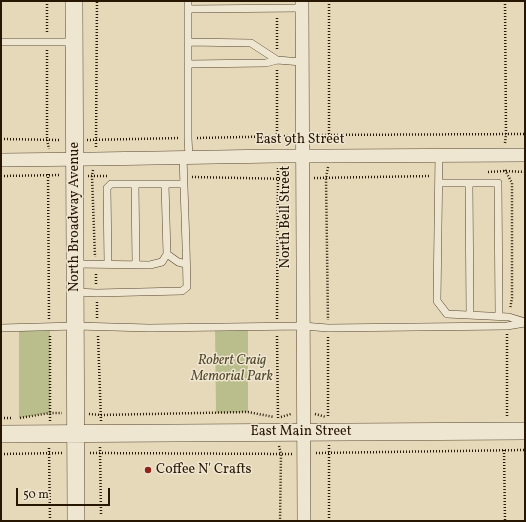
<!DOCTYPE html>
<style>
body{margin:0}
#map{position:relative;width:526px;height:522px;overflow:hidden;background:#e6d9ba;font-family:Vollkorn,serif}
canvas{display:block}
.frame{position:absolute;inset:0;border:2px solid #271602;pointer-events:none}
.scale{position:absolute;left:16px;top:488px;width:94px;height:18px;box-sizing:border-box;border:2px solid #271602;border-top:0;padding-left:5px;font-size:12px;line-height:14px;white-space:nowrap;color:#271602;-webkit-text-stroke:3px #efe6d2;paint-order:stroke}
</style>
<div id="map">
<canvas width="526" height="522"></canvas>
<div class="frame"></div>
<div class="scale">50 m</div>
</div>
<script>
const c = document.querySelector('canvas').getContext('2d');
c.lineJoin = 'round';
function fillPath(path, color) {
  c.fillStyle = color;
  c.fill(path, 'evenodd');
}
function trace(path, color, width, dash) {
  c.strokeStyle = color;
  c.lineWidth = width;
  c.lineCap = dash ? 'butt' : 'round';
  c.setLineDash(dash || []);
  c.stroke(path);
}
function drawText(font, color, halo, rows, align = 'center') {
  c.font = font + ' Vollkorn,serif';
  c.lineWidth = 3;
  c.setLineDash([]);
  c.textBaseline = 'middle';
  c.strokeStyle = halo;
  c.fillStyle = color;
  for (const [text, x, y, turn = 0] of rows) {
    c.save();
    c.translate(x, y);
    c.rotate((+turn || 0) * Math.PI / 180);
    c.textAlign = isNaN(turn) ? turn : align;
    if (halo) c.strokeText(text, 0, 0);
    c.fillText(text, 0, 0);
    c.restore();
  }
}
fillPath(new Path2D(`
 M19 325 50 327V413L19 418Z
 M215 326H248V412L216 413Z`), '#babe8c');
const service = new Path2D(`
 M188 1V138L189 157
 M188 9 302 8
 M1 42H74
 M188 42 251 43 277 60
 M188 64 266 63 277 60 302 62
 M439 155 437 301 447 314 509 317 525 322
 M439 183H498L499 316
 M469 183 470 315
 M135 184 136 265
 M167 254 178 262 186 264
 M76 264 150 265 162 262 167 254 165 184
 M108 264 107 188 111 184H183
 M75 292 97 293 182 291 187 287 186 245 183 157
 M1 328 76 326 149 328 303 326 328 328 507 326 525 323`);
const minor = new Path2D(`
 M302 1 304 521
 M1 160 94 159 278 156H329L525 155`);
const tertiary = new Path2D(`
 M74 1 76 521
 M1 434 525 431`);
trace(service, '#574730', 8);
trace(minor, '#574730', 14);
trace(tertiary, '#574730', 18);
trace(new Path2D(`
 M47 1V33
 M329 1V144
 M277 18V49
 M47 50V139L49 149
 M277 70V145
 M313 135 525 134
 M197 138 290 136
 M1 139 60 140
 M87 140 180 138
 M505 143 506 134 505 1
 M96 147 97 1
 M328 167 326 178 328 320
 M93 170 92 176 95 257
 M505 170 512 183V298L510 309
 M488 172 505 171 525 172
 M48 174 49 319
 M1 176 61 175
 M88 176H107
 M192 177 291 179
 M314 178 431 176
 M96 274V285
 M97 302V319
 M277 319 278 168
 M507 334V417
 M50 336V421
 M98 336 101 421
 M277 336 278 419
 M328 337V418
 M89 414 101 415 248 412 274 417
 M315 414 326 417
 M281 417 291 414
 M1 418H13
 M20 418 50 413H62
 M279 446 281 454 280 521
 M100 447 101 515
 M49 448 50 521
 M504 450 505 521
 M90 453 293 454
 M316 453 525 450
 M1 454 63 453
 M329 521V445`), '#271602', 2.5, [1, 2]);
trace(service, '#efe6d2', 7);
trace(minor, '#efe6d2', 13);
trace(tertiary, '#efe6d2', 17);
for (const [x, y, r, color] of [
 [148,470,4,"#8f2418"]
]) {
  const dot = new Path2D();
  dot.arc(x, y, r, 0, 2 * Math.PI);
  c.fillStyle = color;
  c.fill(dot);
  trace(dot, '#efe6d2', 1.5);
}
drawText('14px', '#271602', '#efe6d2', [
 ["East 9th Street",300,140],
 ["North Broadway Avenue",75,217,-90],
 ["North Bell Street",286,217,-90],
 ["East Main Street",301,432]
]);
drawText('italic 14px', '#53482b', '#efe6d2', [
 ["Robert Craig",232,361],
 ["Memorial Park",232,377]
]);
drawText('14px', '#271602', '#efe6d2', [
 ["Coffee N' Crafts",156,470]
], 'left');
</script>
